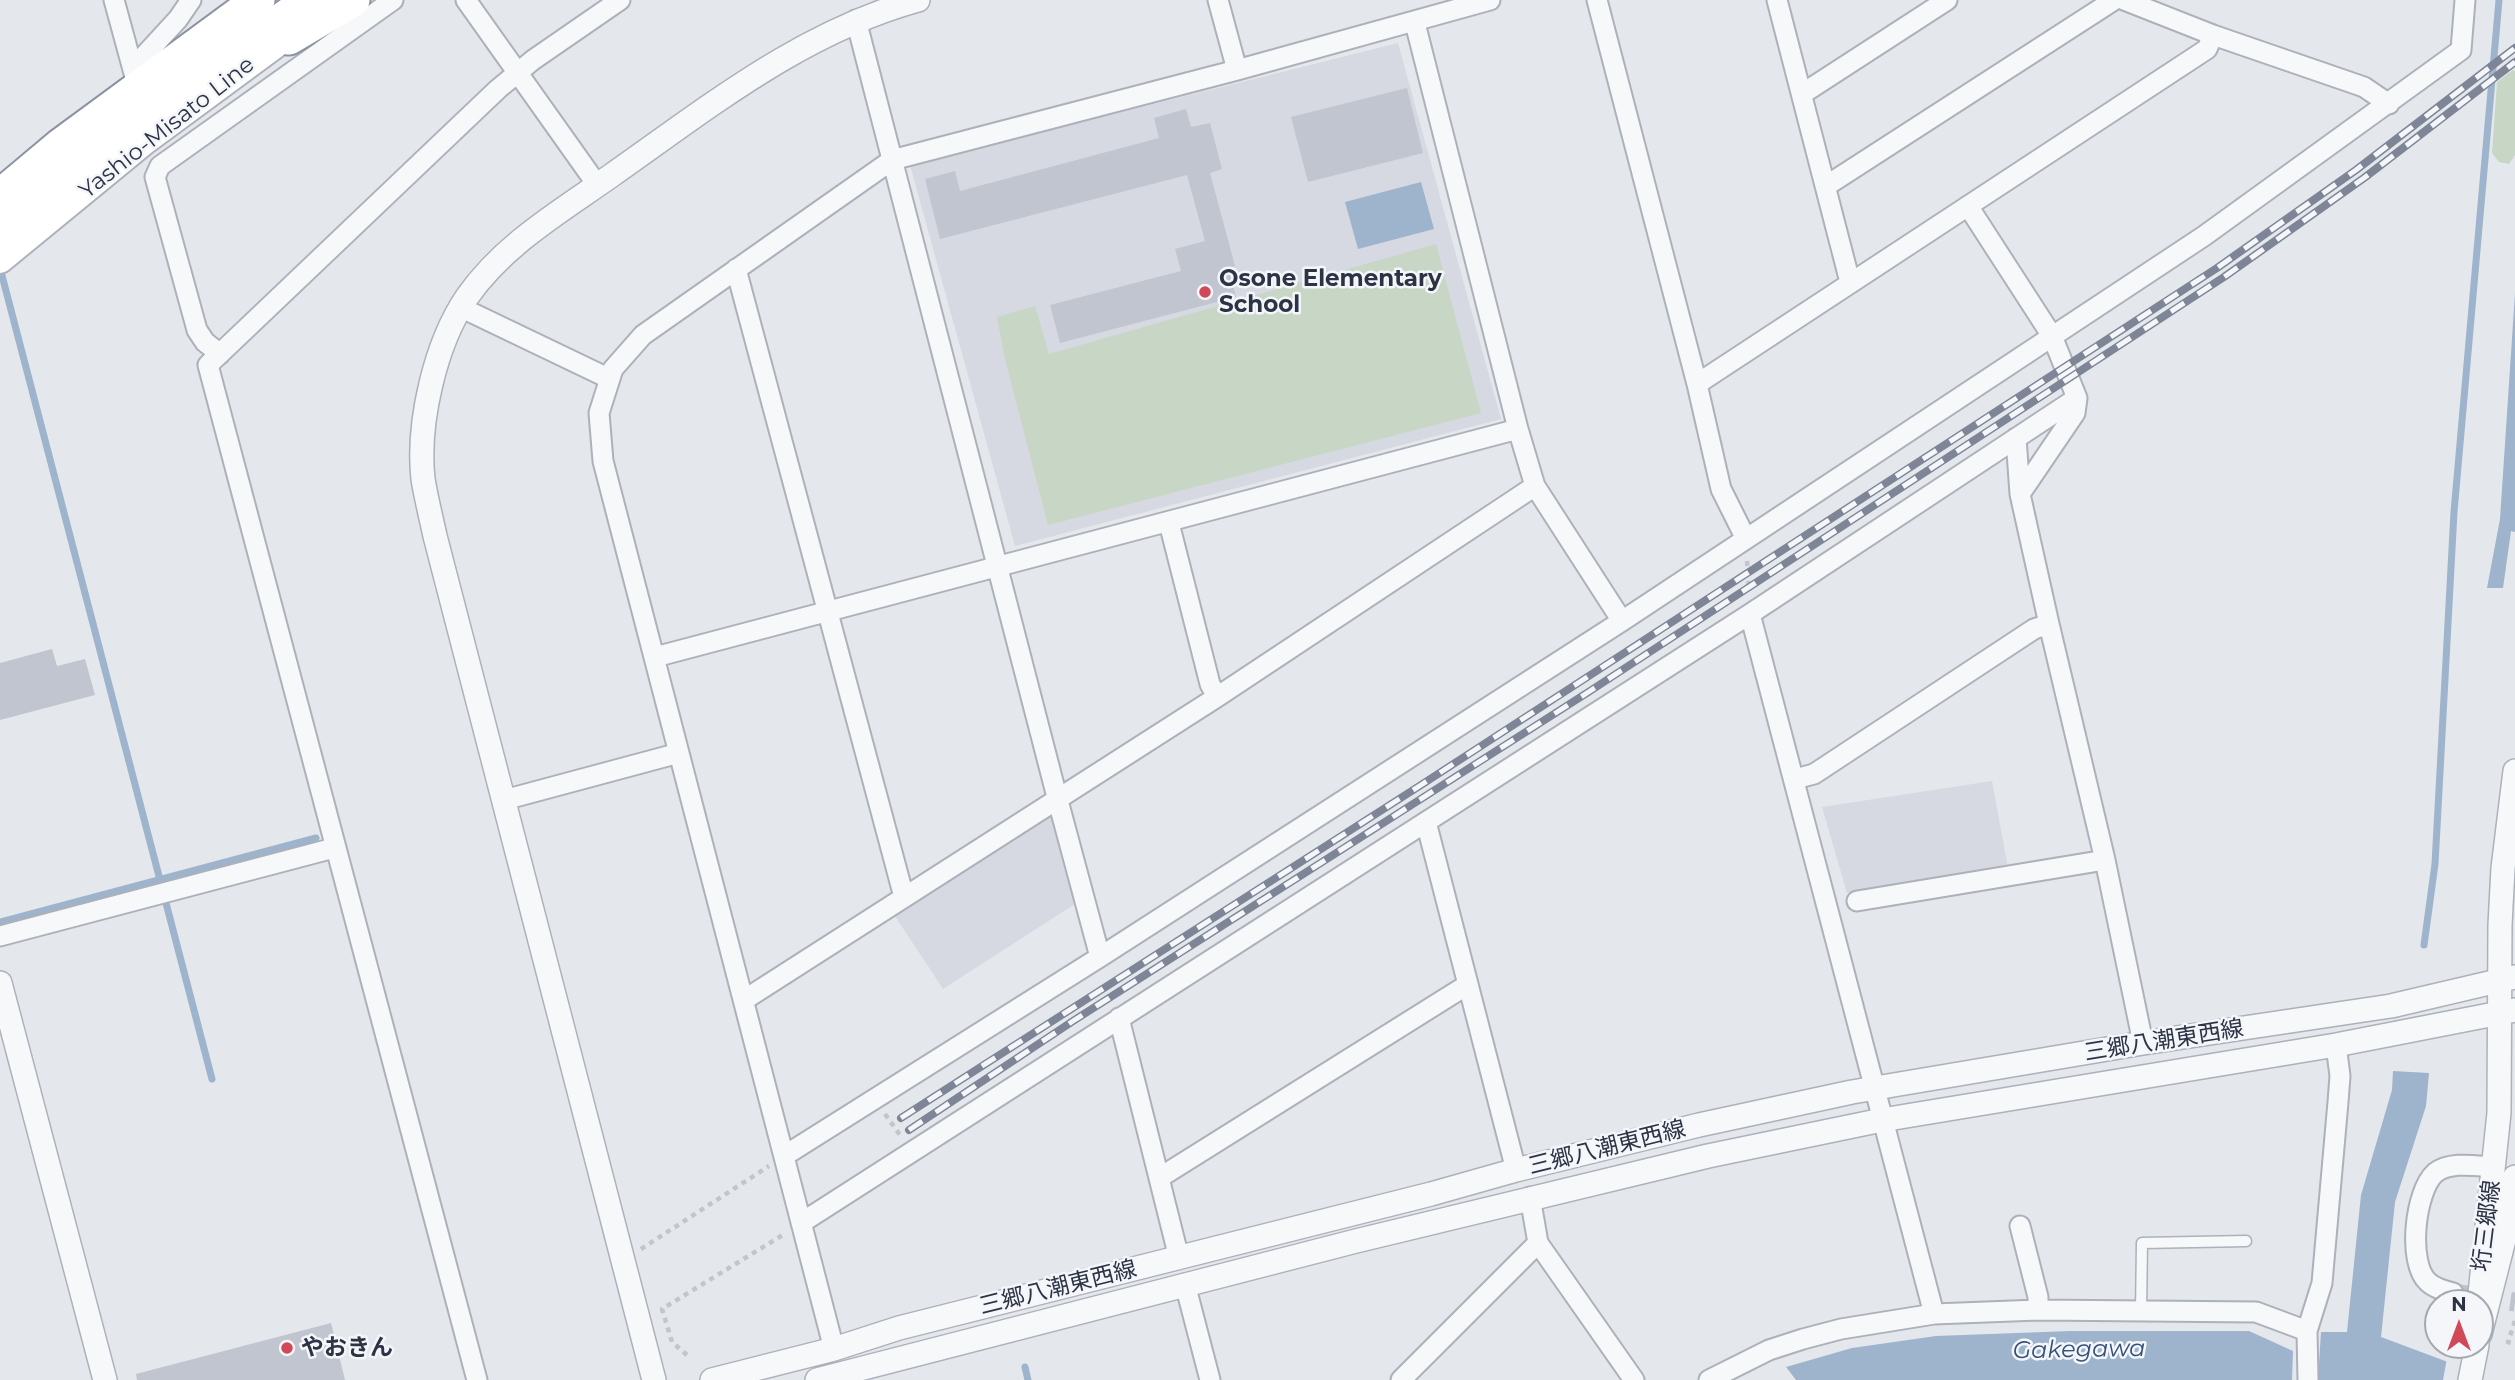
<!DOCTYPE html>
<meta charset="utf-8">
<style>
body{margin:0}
#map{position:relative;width:2515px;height:1380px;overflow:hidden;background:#e4e7ec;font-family:Montserrat,sans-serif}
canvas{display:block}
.north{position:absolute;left:2424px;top:1289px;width:70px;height:70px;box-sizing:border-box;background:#f4f6f9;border:2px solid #a4a8b1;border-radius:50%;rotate:0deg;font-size:19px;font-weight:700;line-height:28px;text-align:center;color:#2b3345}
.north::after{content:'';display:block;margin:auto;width:24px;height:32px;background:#d14859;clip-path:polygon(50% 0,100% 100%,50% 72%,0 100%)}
</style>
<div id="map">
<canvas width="2515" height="1380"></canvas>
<div class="north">N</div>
</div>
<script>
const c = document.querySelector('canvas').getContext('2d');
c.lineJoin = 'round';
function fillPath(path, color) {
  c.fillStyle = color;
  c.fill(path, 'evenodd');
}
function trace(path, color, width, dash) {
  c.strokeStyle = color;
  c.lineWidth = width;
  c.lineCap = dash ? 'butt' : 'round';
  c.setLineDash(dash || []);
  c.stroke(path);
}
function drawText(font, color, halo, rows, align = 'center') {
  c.font = font + ' Montserrat,"Noto Sans JP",sans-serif';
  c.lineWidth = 5;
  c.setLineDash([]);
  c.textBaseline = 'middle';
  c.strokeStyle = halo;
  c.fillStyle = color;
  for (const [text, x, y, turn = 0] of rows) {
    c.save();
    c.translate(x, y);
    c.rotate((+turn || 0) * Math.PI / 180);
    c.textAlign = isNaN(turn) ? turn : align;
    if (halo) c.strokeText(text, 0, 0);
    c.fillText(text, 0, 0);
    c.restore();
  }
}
fillPath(new Path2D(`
 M1398 43 1501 419 1015 546 910 165Z
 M1992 781 2008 868 1847 893 1822 807Z
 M1046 816 1055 819 1078 902 943 989 895 916Z`), '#d6d9e1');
fillPath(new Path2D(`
 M2513 70 2515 71V155L2509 164 2499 162 2492 153 2497 82Z
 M1436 244 1481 413 1048 525 1005 359 997 317 1035 306 1049 354Z`), '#c8d6c5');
fillPath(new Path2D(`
 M1421 182 1434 229 1358 249 1345 202Z
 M2515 293V532L2511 531 2503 588H2487L2500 519Z
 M2393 1071 2429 1073 2426 1106 2395 1202 2381 1337 2496 1380H2318L2321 1332H2347L2361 1195 2392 1090Z
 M2071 1331H2249L2293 1351 2292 1380H1796L1786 1367 1852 1348 1936 1336Z`), '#9eb3cc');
fillPath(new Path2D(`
 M2447 1358 2497 1377V1380H2443Z`), '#e4e7ec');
trace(new Path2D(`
 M0 268 212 1079
 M0 922 316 838
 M2424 945 2435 864 2454 512 2499 0
 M1025 1367 1028 1380`), '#9eb3cc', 7);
fillPath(new Path2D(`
 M1407 88 1423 153 1308 182 1291 117Z
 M1186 109 1191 127 1210 123 1222 169 1210 173 1235 266 1228 268 1236 297 1060 343 1050 305 1181 271 1175 249 1205 241 1187 175 940 239 925 179 955 171 960 191 1159 138 1154 118Z
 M52 649 57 666 85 659 95 695 0 720V663Z
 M331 1323 345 1380H137L136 1374Z`), '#c1c5cf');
trace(new Path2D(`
 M2453 1293 2515 1302`), '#bfc3cb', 19, [19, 10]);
const service = new Path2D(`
 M2141 1312 2142 1243 2246 1241`);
const minor = new Path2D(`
 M114 0 135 77
 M466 0 598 186
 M1218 0 1237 70
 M1597 0 1697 384 1721 489 1746 539
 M1777 0 1850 282
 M2124 0 2213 35 2364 87 2389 104
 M856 20 1057 797 1100 957
 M1415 23 1518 429 1535 486 1622 621
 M133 68 178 19 191 0
 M1802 94 1947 0
 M1826 186 2114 0
 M736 269 904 897
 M462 308 610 379
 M220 354 205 342 197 330 155 177 160 166 393 0
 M1697 384 2207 49 2213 35
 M2020 494 2075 413 2077 398
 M1169 523 1210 684 1217 697
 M1750 614 1934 1314
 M2049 624 2105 860 2143 1043
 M655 657 1518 429
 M1795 779 1814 774 2034 629 2049 624 2020 494 2016 438
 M504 800 679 753
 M1426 822 1516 1170
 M1857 901 2105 860
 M0 936 334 848
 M744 1000 1217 697 1535 486
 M1119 1018 1179 1258
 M784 1156 1100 957 1622 621 2204 236 2461 50 2465 0
 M1159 1178 1467 985
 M1530 1197 1538 1243 1634 1380
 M801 1223 1750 614 2077 398 2052 336 1968 206
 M2020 1226 2038 1297V1310
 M1185 1284 1210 1380
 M2453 1293C2445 1291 2434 1288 2428 1282 2407 1263 2415 1191 2435 1173 2450 1161 2476 1166 2494 1167
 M834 1349 603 461 599 413 613 369 643 335 892 160 1237 70 1490 0
 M477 1380 208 365 498 89 533 60 620 0
 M1401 1380 1538 1243
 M1709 1380 1769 1350 1803 1339 1841 1329 1934 1314 2038 1310 2256 1312 2307 1331
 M2308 1380 2307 1331 2322 1283 2338 1102 2340 1076 2336 1045`);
const tertiary = new Path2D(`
 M0 983 105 1380
 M2479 1303 2499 1113 2500 925 2503 868 2515 771
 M2480 1334 2512 1208 2515 1177
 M654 1380 435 536C431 517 426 498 423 479 417 423 435 344 467 297 504 244 561 211 612 175 709 107 802 32 918 0
 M712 1380 834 1349 899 1328 1431 1194 1516 1170 1699 1125 1852 1092 2143 1043 2391 1006 2515 977
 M817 1380 1356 1241 1708 1156 1882 1120 2336 1045 2515 1010
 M2470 1380 2477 1345`);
const secondary = new Path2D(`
 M0 260 145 141 301 26`);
const motorway = new Path2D(`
 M289 38 353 0
 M0 196 61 145 258 0
 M0 232 78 167 187 85 310 0`);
trace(service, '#acb1ba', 13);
trace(minor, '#acb1ba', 23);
trace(tertiary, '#acb1ba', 26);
trace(secondary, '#acb1ba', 30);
trace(motorway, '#8b93a3', 37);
trace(new Path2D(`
 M1747 561 1749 591
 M885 1114 900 1135
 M641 1249 769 1166
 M2515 1321 2508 1342 2515 1344
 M687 1355 672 1342 662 1309 786 1233`), '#c2c5cb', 4.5, [5, 5]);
trace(service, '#f7f8fa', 10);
trace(minor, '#f7f8fa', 19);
trace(tertiary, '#f7f8fa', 23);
trace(secondary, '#fff', 26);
trace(motorway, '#fff', 33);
const rail = new Path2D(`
 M901 1118 1421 785 2217 268 2356 170 2515 48
 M909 1130 1073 1021 1590 691 2224 277 2364 178 2515 62`);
trace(rail, '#7d8596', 8);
trace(rail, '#f4f6f9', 5, [16]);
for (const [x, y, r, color] of [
 [1205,292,7,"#d14859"],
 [287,1348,7,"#d14859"]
]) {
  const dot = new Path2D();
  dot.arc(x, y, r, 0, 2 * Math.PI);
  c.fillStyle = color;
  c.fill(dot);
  trace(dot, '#f4f6f9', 2.5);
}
drawText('23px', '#2b3345', '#f4f6f9', [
 ["Yashio-Misato Line",167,128,-38],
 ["三郷八潮東西線",2164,1041,-9],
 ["三郷八潮東西線",1607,1148,-14],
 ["垳三郷線",2487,1226,-83],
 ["三郷八潮東西線",1058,1288,-14]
]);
drawText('bold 23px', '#2b3345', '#f4f6f9', [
 ["Osone Elementary",1219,279],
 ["School",1219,305],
 ["やおきん",301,1348]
], 'left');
drawText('italic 24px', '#34517a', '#f4f6f9', [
 ["Gakegawa",2079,1350,-1]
]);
</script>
